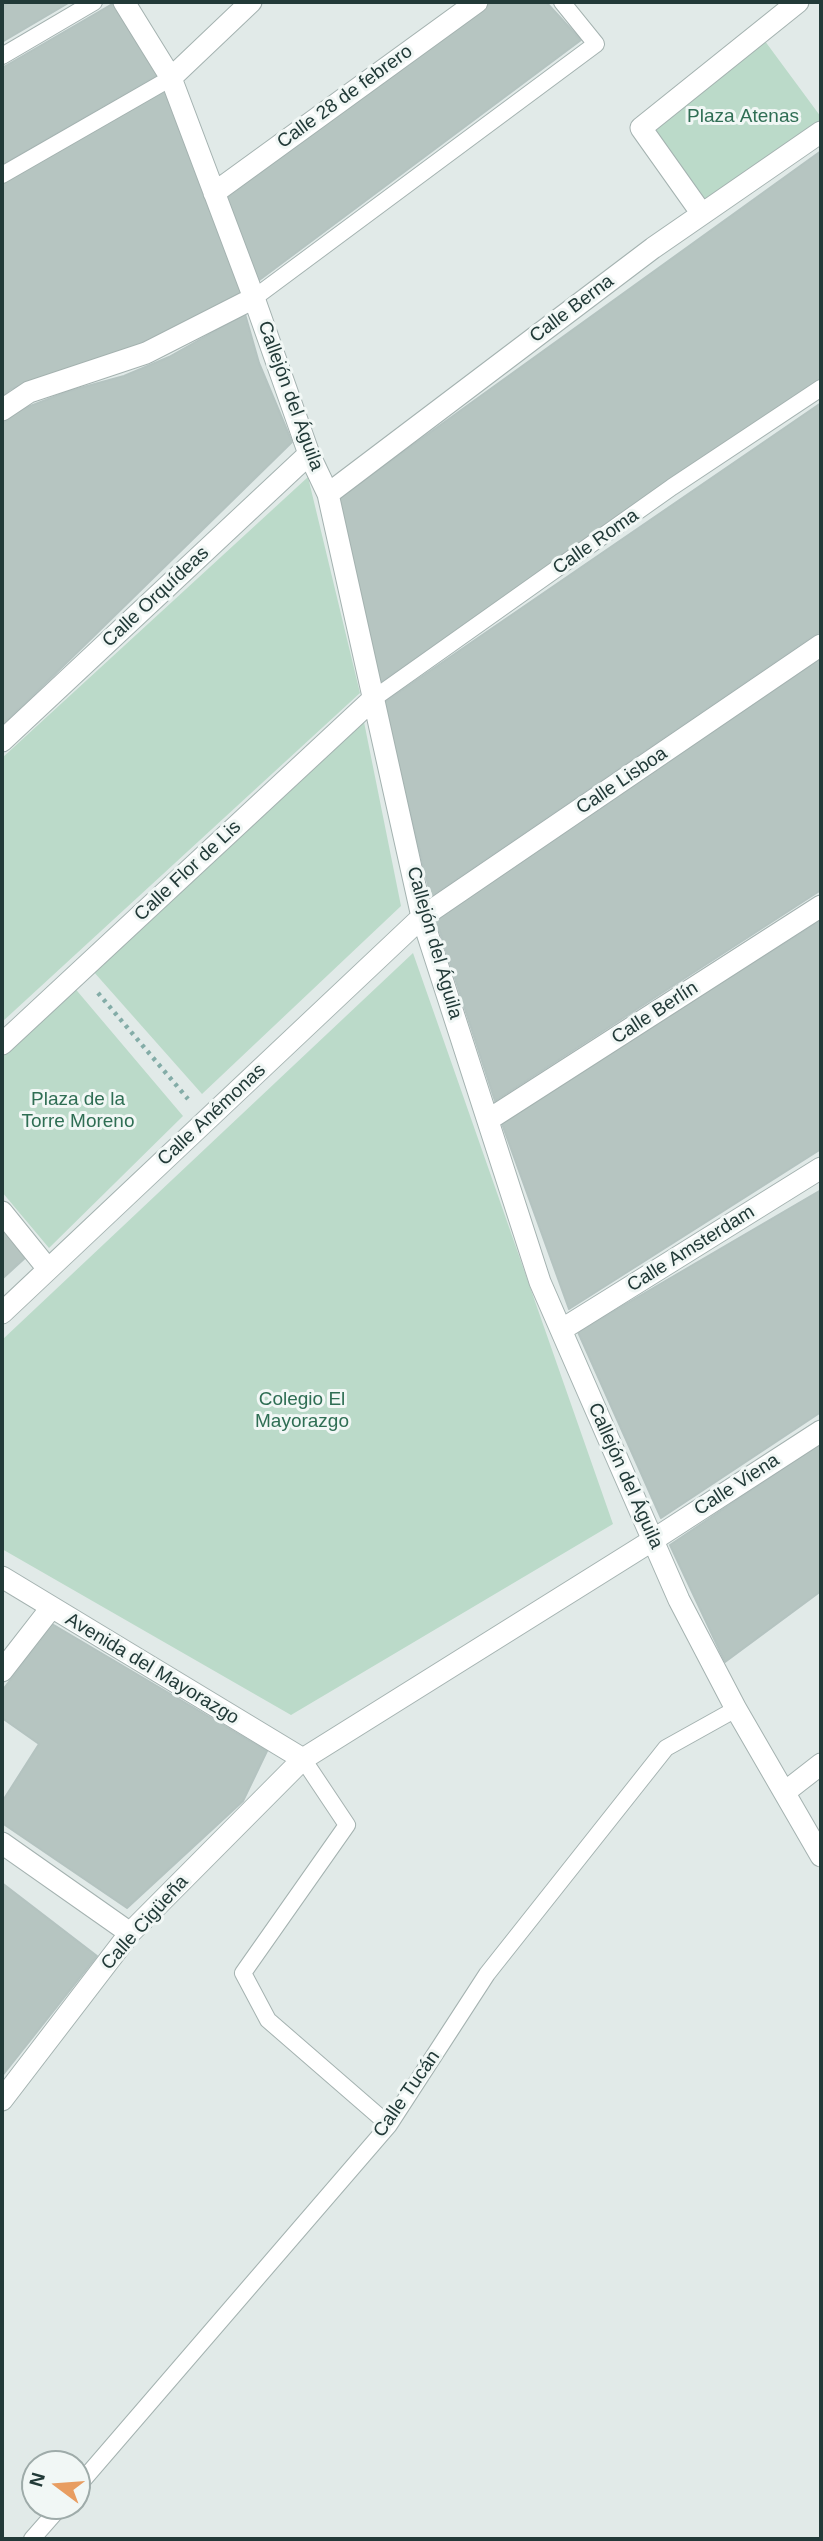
<!DOCTYPE html>
<meta charset="utf-8">
<style>
body{margin:0}
#map{position:relative;width:823px;height:2541px;overflow:hidden;background:#e1eae8;font-family:Helvetica,sans-serif}
canvas{display:block}
.frame{position:absolute;inset:0;border:4px solid #223a38;pointer-events:none}
.north{position:absolute;left:21px;top:2450px;width:70px;height:70px;box-sizing:border-box;background:#f1f7f5;border:2px solid #9eaba9;border-radius:50%;rotate:286deg;font-size:19px;font-weight:700;line-height:28px;text-align:center;color:#223a38}
.north::after{content:'';display:block;margin:auto;width:24px;height:32px;background:#e89d61;clip-path:polygon(50% 0,100% 100%,50% 72%,0 100%)}
</style>
<div id="map">
<canvas width="823" height="2541"></canvas>
<div class="frame"></div>
<div class="north">N</div>
</div>
<script>
const c = document.querySelector('canvas').getContext('2d');
c.lineJoin = 'round';
function fillPath(path, color) {
  c.fillStyle = color;
  c.fill(path, 'evenodd');
}
function trace(path, color, width, dash) {
  c.strokeStyle = color;
  c.lineWidth = width;
  c.lineCap = dash ? 'butt' : 'round';
  c.setLineDash(dash || []);
  c.stroke(path);
}
function drawText(font, color, halo, rows, align = 'center') {
  c.font = font + ' Helvetica,sans-serif';
  c.lineWidth = 6;
  c.setLineDash([]);
  c.textBaseline = 'middle';
  c.strokeStyle = halo;
  c.fillStyle = color;
  for (const [text, x, y, turn = 0] of rows) {
    c.save();
    c.translate(x, y);
    c.rotate((+turn || 0) * Math.PI / 180);
    c.textAlign = isNaN(turn) ? turn : align;
    if (halo) c.strokeText(text, 0, 0);
    c.fillText(text, 0, 0);
    c.restore();
  }
}
fillPath(new Path2D(`
 M759 33 821 117V132L702 214 641 128Z
 M308 477 360 693 2 1022V758Z
 M364 722 401 906 202 1094 93 971Z
 M413 953 613 1524 291 1715 2 1549V1340Z
 M67 979 183 1116 49 1248 2 1192V1041Z`), '#bbdac9');
const building = new Path2D(`
 M2 2H70L2 42Z
 M489 2H546L581 40 258 281 225 199Z
 M114 3 158 75 2 165V68Z
 M164 87 243 293 147 344 11 389 2 396V182Z
 M821 151V379L380 683 339 498Z
 M245 314 259 363 292 442 2 726V424L20 410 69 391 124 376 169 357Z
 M821 403V631L431 897 383 703Z
 M821 658V890L495 1101 436 920Z
 M821 920V1149L569 1309 501 1121Z
 M821 1190V1412L661 1518 578 1332Z
 M2 1228 26 1257 2 1279Z
 M821 1443V1591L725 1662 670 1545Z
 M52 1624 267 1751 243 1801 127 1908 2 1823V1802L39 1744 2 1718V1691Z
 M2 1883 97 1956 2 2076Z`);
fillPath(building, '#b6c5c1');
trace(building, '#b4c3c0', 2);
const lane = new Path2D(`
 M2 56 94 2
 M2 175 171 78
 M254 298 596 44 562 2
 M373 699 672 487 821 388
 M303 1759 347 1825 243 1973 268 2020 389 2125
 M77 2487 389 2125 487 1974 666 1748 736 1709
 M32 2539 61 2506`);
const street = new Path2D(`
 M124 2 171 78 254 298 309 454 328 494 422 917 540 1282 679 1600 736 1709 821 1856
 M171 78 251 2
 M214 193 477 2
 M702 214 641 128 798 2
 M2 410 29 392 146 353 254 298
 M328 494 653 248 821 132
 M2 741 309 454
 M2 1044 373 699
 M488 1120 821 906
 M2 1212 48 1269
 M2 1313 422 917 821 645
 M561 1330 821 1168
 M2 1577 303 1759
 M2 1671 51 1608
 M785 1792 821 1764
 M2 1843 130 1933
 M2 2100 130 1933 303 1759 653 1540 821 1431`);
trace(lane, '#a4b2b0', 18);
trace(street, '#a4b2b0', 23);
trace(new Path2D(`
 M98 993 188 1099`), '#83aca7', 4.5, [3.5, 5]);
trace(lane, '#fff', 16);
trace(street, '#fff', 21);
drawText('19px', '#223a38', '#f1f7f5', [
 ["Calle 28 de febrero",345,97,-36],
 ["Calle Berna",572,309,-37],
 ["Callejón del Águila",290,396,70],
 ["Calle Roma",596,542,-35],
 ["Calle Orquídeas",156,597,-43],
 ["Calle Lisboa",622,781,-34],
 ["Calle Flor de Lis",188,871,-43],
 ["Callejón del Águila",434,943,74],
 ["Calle Berlín",655,1013,-33],
 ["Calle Anémonas",212,1115,-43],
 ["Calle Amsterdam",691,1249,-32],
 ["Callejón del Águila",625,1476,66],
 ["Calle Viena",737,1485,-33],
 ["Avenida del Mayorazgo",152,1669,31],
 ["Calle Cigüeña",145,1923,-48],
 ["Calle Tucán",407,2094,-55]
]);
drawText('19px', '#2f6e54', '#f1f7f5', [
 ["Plaza Atenas",743,117],
 ["Plaza de la",78,1100],
 ["Torre Moreno",78,1122],
 ["Colegio El",302,1400],
 ["Mayorazgo",302,1422]
]);
</script>
